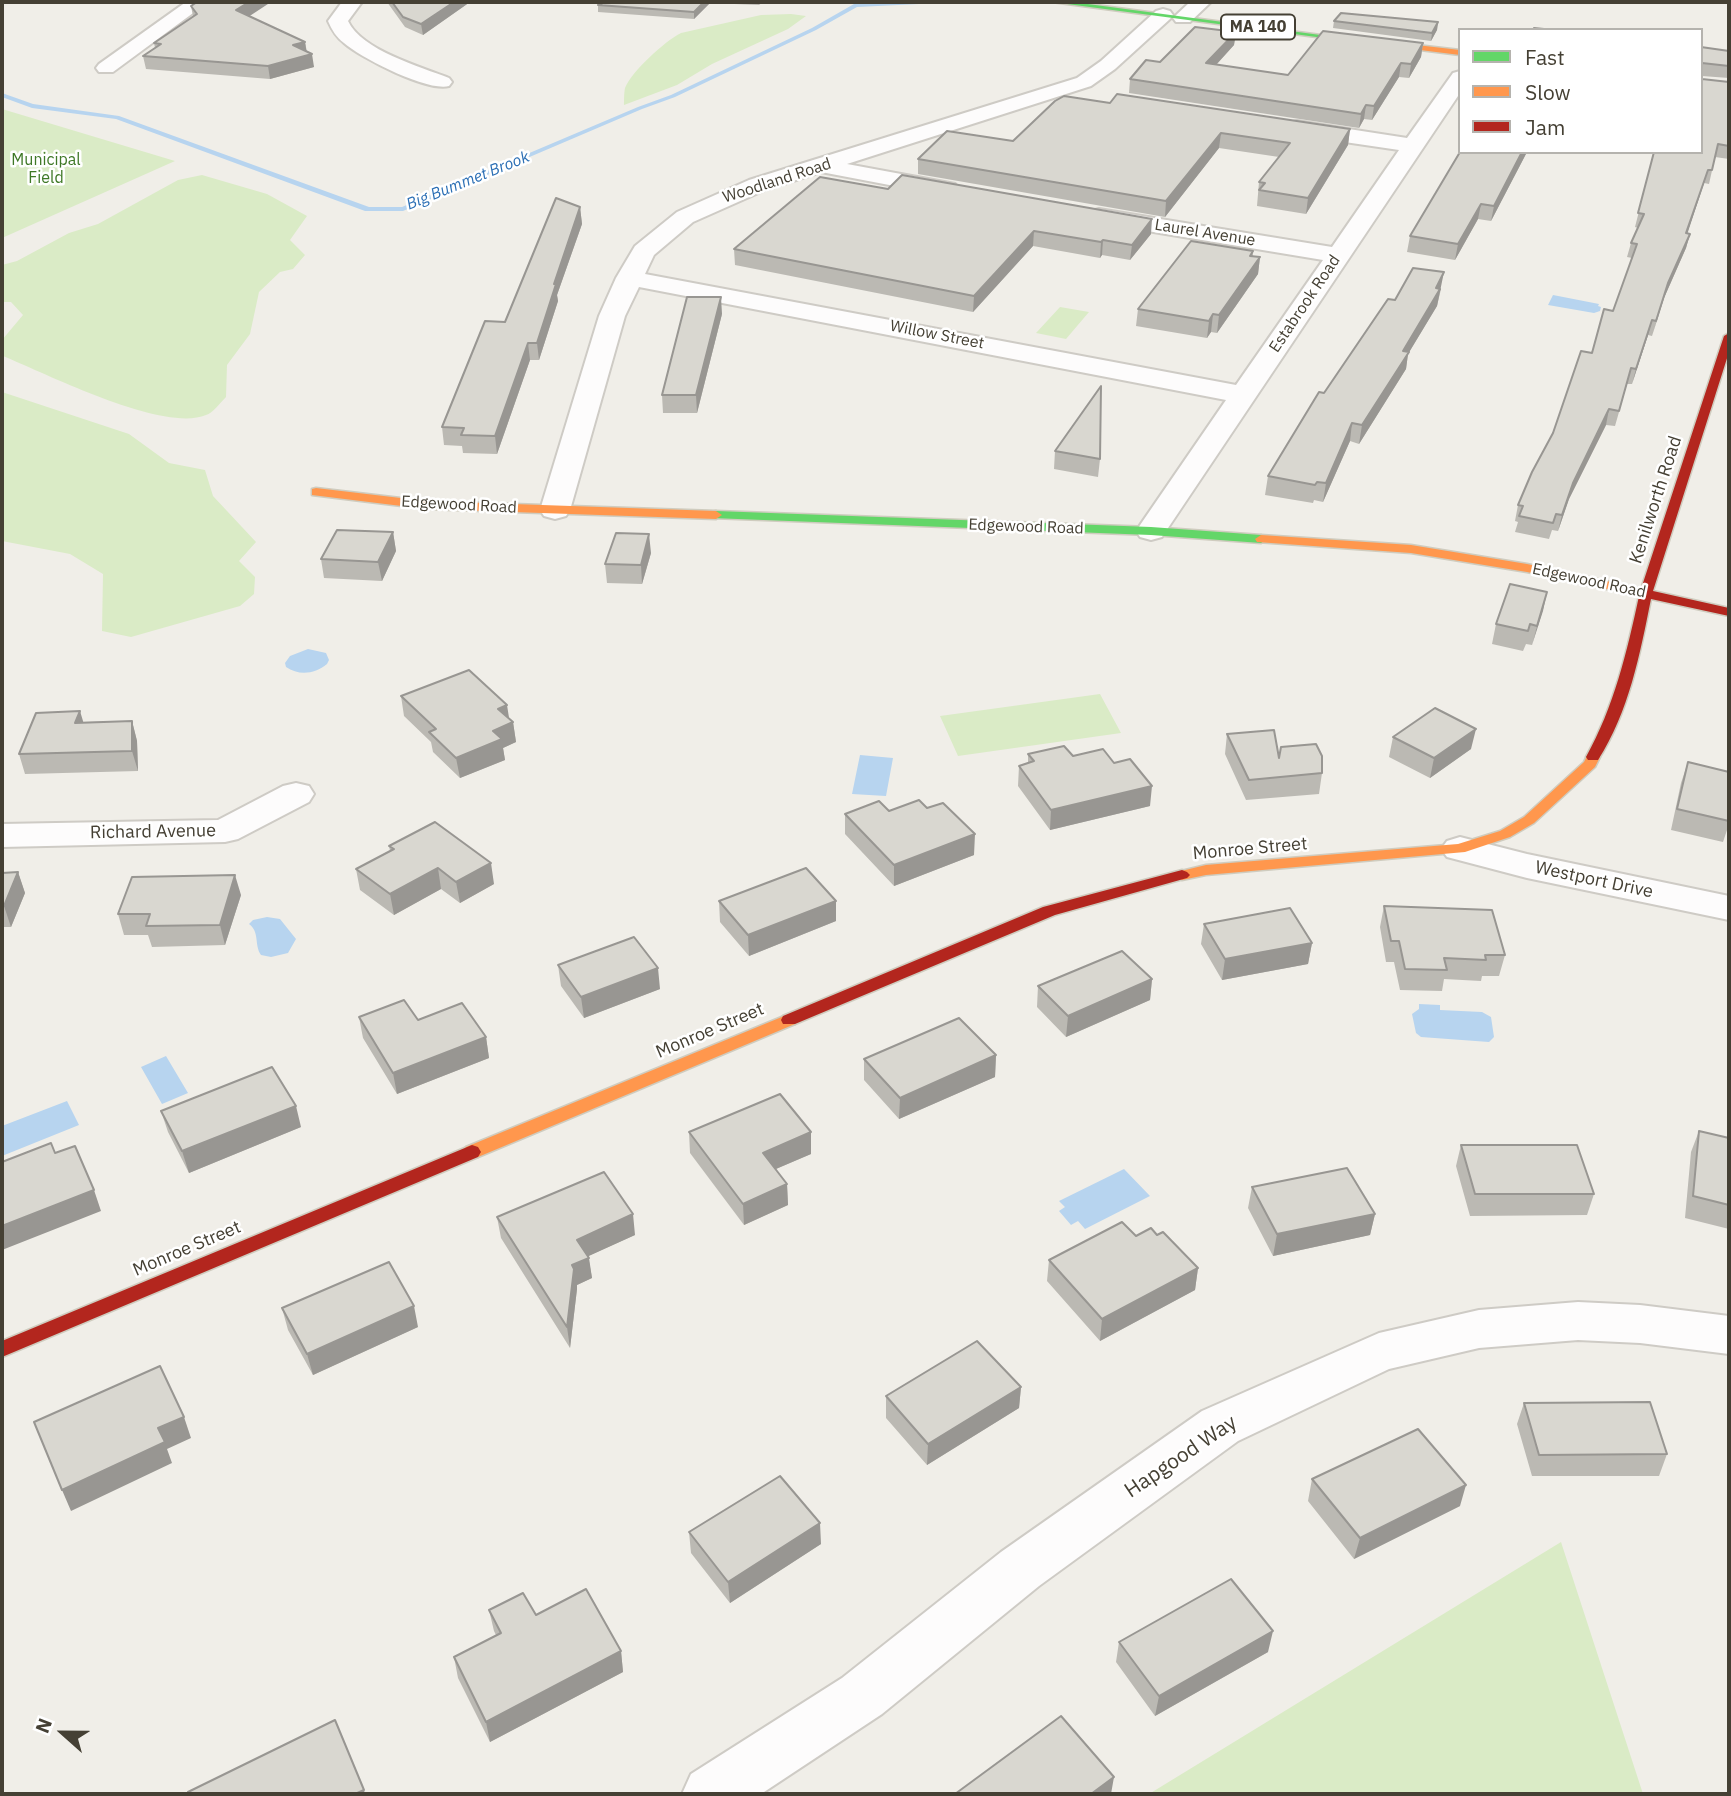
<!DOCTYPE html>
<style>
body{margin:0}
#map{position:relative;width:1731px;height:1796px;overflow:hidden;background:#f0eee8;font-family:"IBM Plex Sans",sans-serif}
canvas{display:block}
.frame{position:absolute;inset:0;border:4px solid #454034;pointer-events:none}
.legend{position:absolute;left:1458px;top:28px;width:245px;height:126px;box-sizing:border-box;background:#fff;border:2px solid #b5b3ae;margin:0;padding:9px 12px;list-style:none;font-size:21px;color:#454034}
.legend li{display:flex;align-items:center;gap:14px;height:35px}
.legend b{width:35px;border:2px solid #b5b3ae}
.north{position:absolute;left:28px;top:1698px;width:70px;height:70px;-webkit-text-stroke:5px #fff;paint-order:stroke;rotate:291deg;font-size:19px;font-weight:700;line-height:28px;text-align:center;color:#454034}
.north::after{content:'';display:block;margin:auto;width:24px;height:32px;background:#454034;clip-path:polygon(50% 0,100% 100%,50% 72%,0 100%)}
</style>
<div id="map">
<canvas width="1731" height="1796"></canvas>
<div class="frame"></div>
<ul class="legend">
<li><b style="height:9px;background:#63d668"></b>Fast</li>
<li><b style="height:9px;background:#ff974d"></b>Slow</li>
<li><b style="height:9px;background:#b3261e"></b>Jam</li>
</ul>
<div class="north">N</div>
</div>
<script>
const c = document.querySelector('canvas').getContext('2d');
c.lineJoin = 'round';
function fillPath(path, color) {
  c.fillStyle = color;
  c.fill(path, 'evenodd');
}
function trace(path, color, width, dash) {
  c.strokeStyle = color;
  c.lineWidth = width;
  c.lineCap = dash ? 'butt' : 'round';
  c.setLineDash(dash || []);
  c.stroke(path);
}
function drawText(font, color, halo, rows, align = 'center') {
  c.font = font + ' "IBM Plex Sans",sans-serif';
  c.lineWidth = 5;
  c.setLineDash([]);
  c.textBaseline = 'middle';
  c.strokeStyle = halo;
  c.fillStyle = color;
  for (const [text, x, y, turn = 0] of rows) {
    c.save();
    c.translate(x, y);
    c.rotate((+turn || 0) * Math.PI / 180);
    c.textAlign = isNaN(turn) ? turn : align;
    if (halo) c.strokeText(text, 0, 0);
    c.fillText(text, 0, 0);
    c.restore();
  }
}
fillPath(new Path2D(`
 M791 14 806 16 788 29 712 64 677 85 624 105C624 101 624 93 625 88 632 71 665 41 681 33L761 15Z
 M2 109 175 161 2 238Z
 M202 175 267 194 307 216 290 240 305 255 293 269 280 272 259 292 250 334 227 365 226 397C220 403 213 413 206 415 163 433 47 374 3 356L2 340 23 315 11 302H2V265L17 261 69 233 98 224 178 180Z
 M1060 307 1089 312 1066 339 1036 333Z
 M2 392 129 434 169 463 205 470 213 496 256 542 239 561 255 577 254 594 240 606 131 637 102 631 103 574 70 554 2 541Z
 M1100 694 1121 733 958 756 940 716Z
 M1561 1542 1643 1794H1149Z`), '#daebc6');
fillPath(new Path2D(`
 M1553 295 1599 304 1598 306 1601 307 1600 311 1594 313 1548 305Z
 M308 649 326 653 329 660 327 664C315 674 299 676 286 667L285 663 290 656Z
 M860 755 893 758 886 796 852 794Z
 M267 917 280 919 296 939 288 953 271 957 261 955C254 945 260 932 249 924L253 920Z
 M1419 1004 1440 1005V1010L1482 1012 1491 1017 1494 1037 1489 1042 1421 1037 1416 1033 1412 1014 1419 1009Z
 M166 1056 188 1093 162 1104 141 1067Z
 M67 1101 79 1125 2 1156V1126Z
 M1124 1169 1150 1196 1085 1229 1078 1221 1071 1225 1059 1211 1065 1207 1059 1201Z`), '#b7d4ef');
fillPath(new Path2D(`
 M886 2H922L919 4 857 7 816 30 675 97 642 109 403 211H365L116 119 32 108 2 97V93L33 104 119 116 369 207H402L638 107 671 95 812 28 854 4Z`), '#b7d4ef');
const street = new Path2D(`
 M186 2H208L113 72H99L96 68 99 64Z
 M342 2H362L348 21C361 50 421 67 449 78L452 82 449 86C428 92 361 58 344 43 336 37 332 30 328 21Z
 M1190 2H1211L1190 22H1176L1173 18Z
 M1163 9 1170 11 1173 15 1170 19 1115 69 1091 86 847 164 955 184 959 189 955 194 947 196 821 172 765 190 693 222 654 255 645 274 1236 385 1323 260 1099 223 1091 221 1087 216 1091 211 1099 209 1332 247 1399 150 1297 135 1289 133 1286 128 1289 123 1297 121 1407 138 1453 73 1460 71V93L1162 537 1151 540 1140 537 1136 531 1226 400 639 287 625 316 570 510 566 516 555 519 544 516 540 510 599 316 616 278 635 246 677 212 749 180 1077 78 1101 61 1156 11Z
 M296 783 309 786 314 794 309 802 238 839 225 842 2 847V824L218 820 283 786Z
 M1460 837 1527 854 1729 896V920L1527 878 1447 857 1441 849 1447 841Z
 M1578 1302 1640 1305 1729 1316V1354L1640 1343 1578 1340 1479 1348 1389 1369 1238 1441 1039 1586 882 1714 761 1794H682L691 1774 842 1678 1001 1552 1202 1411 1379 1333 1479 1310Z`);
const fast = new Path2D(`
 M1052 2H1073L1328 36 1324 38Z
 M716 511 1151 527 1261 535 1267 539 1261 543 1151 535 712 518V512Z`);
const slow = new Path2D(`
 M1321 34 1460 50V55L1324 38Z
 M316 488 426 501 716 511 722 515 716 519 426 509 312 495V489Z
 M1261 535 1411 545 1527 564 1625 585 1632 589 1625 593 1527 572 1411 553 1257 542 1255 539Z
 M1593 753 1600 757 1595 767 1534 823 1510 837 1465 852 1206 875 1182 880 1174 875 1177 872 1206 865 1458 844 1500 831 1524 817 1584 762 1588 754Z
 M789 1014 795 1016 797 1020 795 1024 478 1157H466L463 1152 466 1147Z`);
const jam = new Path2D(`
 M1729 333V352L1653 591 1729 608V616L1651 599C1640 654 1629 712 1598 760H1588L1586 757C1614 707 1627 652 1639 596L1620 592 1618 589 1625 585 1641 589 1724 336Z
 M1182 870 1187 872 1190 875 1187 878 1055 915 795 1024H783L781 1020 783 1016 1043 907Z
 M472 1145 478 1147 481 1152 478 1157 2 1357V1341Z`);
trace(street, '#cecbc5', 4);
trace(fast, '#cfccbf', 3);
trace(slow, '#cfccbf', 3);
trace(jam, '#cfccbf', 3);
fillPath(street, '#fdfcfc');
fillPath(fast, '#63d668');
fillPath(slow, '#ff974d');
fillPath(jam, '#b3261e');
fillPath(new Path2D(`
 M387 2H470L423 35 405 27Z
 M605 2H763L759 5 710 3 694 19 598 12V5Z
 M191 6 249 16 305 42 307 52 314 67 270 79 146 69 143 56 155 48 154 43 193 16Z
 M1334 21 1438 22 1437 30 1431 41 1333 28Z
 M1236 32 1234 45 1216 65 1288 75 1423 43 1421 57 1409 78 1399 77 1372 120 1364 119 1359 128 1129 93 1130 79 1160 62Z
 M1701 47 1729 51V78L1702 76V79L1729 82V159L1715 157 1709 184 1704 183 1687 233 1690 234 1686 248 1664 298 1652 336 1648 335 1632 384H1627L1615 426 1606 425 1569 499 1558 531 1552 530 1549 539 1515 532 1518 522 1515 521 1518 505 1613 311 1632 258 1627 257 1631 243 1638 228 1635 227 1654 152Z
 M1110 103 1350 129 1348 145 1306 214 1257 206 1259 182 1279 157 1219 148 1165 217 918 174V159L1013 141Z
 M1527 152 1491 221 1478 219 1455 260 1407 252 1410 236Z
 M820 177 1151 234 1130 260 1102 255 1100 258 1033 246 973 312 735 265 734 249Z
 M580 207 582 224 557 295 558 301 539 360H530L497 454 463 453 462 446 444 445 442 427 505 322Z
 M1253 251V256L1260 257 1258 274 1217 333 1211 332 1207 338 1136 326 1138 309Z
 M1441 289 1437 306 1408 354 1406 369 1359 444 1350 441 1323 502 1314 500 1313 503 1265 495 1268 476 1324 393 1395 300Z
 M722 314 697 413H663L662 395Z
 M1055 451 1100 459 1098 477 1054 469Z
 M393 532 396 551 382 581 324 578 321 559Z
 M651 553 642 584 607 583 605 564Z
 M1547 592 1532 645 1526 644 1523 651 1492 644 1496 624Z
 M401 696 509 718 513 722 516 742 503 748 505 760 460 778 433 752 431 742 404 716Z
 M132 721 137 741 138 771 25 774 19 754 83 722Z
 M1227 734 1279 758 1322 773 1319 794 1246 800 1225 754Z
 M1393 737 1471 749 1430 778 1389 757Z
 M1028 754 1073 756 1150 806 1050 830 1018 786 1019 766 1028 763Z
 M1688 762 1729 772V824L1723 842 1671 830 1681 783Z
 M889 811 974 855 894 886 845 834V814Z
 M389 846 494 884 460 903 441 889 394 915 360 890 356 869 390 851Z
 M18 872 25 893 11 927H2V873Z
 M241 895 225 945 152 947 148 935H124L118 914Z
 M719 901 836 921 749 956 720 922Z
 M1384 906 1505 955 1499 976H1482L1481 981 1444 979 1442 991 1400 990 1394 962H1386L1380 927Z
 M1204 924 1312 943 1308 964 1222 980 1201 944Z
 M558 965 660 989 584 1018 561 986Z
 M1152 979 1150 1000 1066 1037 1037 1007 1038 986Z
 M359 1017 418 1020 486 1037 489 1058 397 1094 363 1038Z
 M996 1055 995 1077 899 1119 864 1080V1059Z
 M161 1111 301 1127 189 1173 168 1132Z
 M1699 1131 1729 1138V1229L1685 1218 1691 1152Z
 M689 1132 811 1154 776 1169 787 1184 788 1205 744 1225 690 1153Z
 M1461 1145 1594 1194 1587 1215 1470 1216 1456 1166Z
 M1252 1187 1375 1214 1370 1235 1273 1256 1248 1208Z
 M497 1217 635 1235 588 1256 592 1278 577 1285V1289L570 1348 501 1238Z
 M1157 1235 1198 1268 1195 1290 1100 1341 1047 1281 1049 1260 1136 1236Z
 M282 1308 418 1327 313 1375 288 1330Z
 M1021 1387 1019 1408 927 1465 886 1418V1396Z
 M1524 1403 1667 1454 1659 1476H1532L1517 1424Z
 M1312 1479 1460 1506 1354 1559 1308 1501Z
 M689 1532 821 1544 730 1603 691 1553Z
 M489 1610 536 1615 621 1651 623 1672 490 1742 458 1678 454 1657 496 1635 494 1631Z
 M1119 1642 1268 1652 1155 1716 1116 1662Z`), '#bbb9b3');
fillPath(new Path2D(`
 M249 2H271L239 23 236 10Z
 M454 2H470L423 35 421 24Z
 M704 2H710V3L694 19V12Z
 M1438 22 1437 30 1431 41 1432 33Z
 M1236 32 1234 45 1205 77 1206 63Z
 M305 42 307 55 293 45Z
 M1423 43 1421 57 1409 78 1411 64Z
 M312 54 314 67 270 79 268 66Z
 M1401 63 1399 77 1372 120 1374 106Z
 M1366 105 1364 119 1359 128 1361 114Z
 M1350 129 1348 145 1306 214 1308 198Z
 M1221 133 1219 148 1165 217 1166 201Z
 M1522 152H1527L1491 221 1494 206Z
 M1708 170 1704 183 1683 247 1686 233Z
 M1481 204 1478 219 1455 260 1458 244Z
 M580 207 582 224 557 295 558 301 539 360 537 343 554 284Z
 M1152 219 1151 234 1130 260 1132 245Z
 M1034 231 1033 246 973 312 974 296Z
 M1690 234 1686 248 1664 298 1652 336 1668 283Z
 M1103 240 1102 255 1100 258 1101 242Z
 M1260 257 1258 274 1217 333 1219 315Z
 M1444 272 1437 306 1408 354 1406 369 1359 444 1362 425Z
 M721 297 722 314 697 413 696 395Z
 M1213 314 1211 332 1207 338 1209 321Z
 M1652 320 1648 335 1632 384 1636 369Z
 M528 343 530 360 497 454 495 436Z
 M1609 409 1606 425 1569 499 1558 531 1562 515 1573 483Z
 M1352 423 1350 441 1323 502 1326 483Z
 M393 532 396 551 382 581 378 562Z
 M649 534 651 553 642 584 641 565Z
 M1547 592 1543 611 1532 645 1537 626Z
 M507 705 510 724 513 722 516 742 503 748 505 760 460 778 456 758 493 731 498 709Z
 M80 711 86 731 75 723Z
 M132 721 137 741 138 771 132 751Z
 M1476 729 1471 749 1430 778 1434 758Z
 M1152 786 1150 806 1050 830 1051 810Z
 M975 834 974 855 894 886V865Z
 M491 863 494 884 460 903 456 882Z
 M438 868 441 889 394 915 390 894Z
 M18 872 25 893 11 927 4 906Z
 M235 875 241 895 225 945 220 925Z
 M836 901V921L749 956 748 935Z
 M1312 943 1308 964 1222 980 1225 959Z
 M658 968 660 989 584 1018 581 997Z
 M1152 979 1150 1000 1066 1037 1068 1016Z
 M486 1037 489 1058 397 1094 393 1073Z
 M996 1055 995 1077 899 1119 900 1098Z
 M296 1106 301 1127 189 1173 182 1151Z
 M811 1132V1154L764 1174 763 1153Z
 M787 1184 788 1205 744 1225 743 1204Z
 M94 1190 101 1211 2 1250V1226Z
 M633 1214 635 1235 580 1260 577 1240Z
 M1375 1214 1370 1235 1273 1256 1277 1234Z
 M589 1258 592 1278 577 1285V1289L570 1348 567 1327 572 1265Z
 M1198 1268 1195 1290 1100 1341 1102 1319Z
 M414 1306 418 1327 313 1375 307 1354Z
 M1021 1387 1019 1408 927 1465 928 1444Z
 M184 1417 191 1438 167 1449 172 1463 71 1511 62 1490 158 1428Z
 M1466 1485 1460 1506 1354 1559 1360 1538Z
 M820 1523 821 1544 730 1603 728 1582Z
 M1273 1631 1268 1652 1155 1716 1159 1696Z
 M621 1651 623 1672 490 1742 486 1722Z
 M1114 1777 1111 1794H1091Z
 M364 1790 365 1794H355Z`), '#989692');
const building = new Path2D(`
 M197 2H249L236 10 305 42 293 45 312 54 268 66 143 56 161 44 154 43 197 14 191 6Z
 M392 2H454L421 24 403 17Z
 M605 2H704L694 12 598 5Z
 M1341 13 1438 22 1432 33 1334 21Z
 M1195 27 1236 32 1206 63 1288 75 1323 31 1423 43 1411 64 1401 63 1374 106 1366 105 1361 114 1130 79 1146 60 1160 62Z
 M1534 28 1554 30H1533Z
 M1701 47 1729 51V66L1702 63V79L1729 82V146L1718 144 1712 170H1708L1686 233 1690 234 1668 283 1656 321 1652 320 1636 369 1631 368 1619 411 1609 409 1573 483 1562 515 1556 514 1553 523 1519 516 1523 506 1518 505 1532 472 1553 433 1581 351 1592 353 1604 309 1613 311 1637 244 1631 243 1644 214 1638 213 1654 152H1701Z
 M1117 94 1350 129 1308 198 1259 190 1265 183 1259 182 1290 143 1221 133 1166 201 918 159 947 131 1013 141 1055 101 1064 96 1110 103Z
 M1460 152H1522L1494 206 1481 204 1458 244 1410 236Z
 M902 175 1152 219 1132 245 1103 240 1101 242 1034 231 974 296 734 249 820 177 888 189Z
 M556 198 580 207 554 284H556L537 343H528L495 436 461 435 464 428 442 427 485 321 505 322Z
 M1191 241 1253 251 1250 256 1260 257 1219 315 1213 314 1209 321 1138 309Z
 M1413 268 1444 272 1436 288 1440 289 1403 351 1409 352 1362 425 1352 423 1326 483 1317 482 1315 485 1268 476 1319 392 1324 393 1388 299 1395 300Z
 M687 297H721L696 395H662Z
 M1101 386 1100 459 1055 451Z
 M337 530 393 532 378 562 321 559Z
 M616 533 649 534 641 565 605 564Z
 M1510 584 1547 592 1537 626 1530 624 1528 631 1496 624Z
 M469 670 507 705 498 709 513 722 493 731 502 739 456 758 429 732 436 729 401 696Z
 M1435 708 1476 729 1434 758 1393 737Z
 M80 711 75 723 132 721V751L19 754 36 713Z
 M1274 730 1279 758 1281 747 1316 744 1322 756V773L1249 780 1227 734Z
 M1064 746 1073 756 1103 749 1114 763 1130 759 1152 786 1051 810 1019 766 1034 761 1028 754Z
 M1688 762 1729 772V821L1677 809Z
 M919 800 927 808 943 803 975 834 894 865 845 814 879 801 889 811Z
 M435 822 491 863 456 882 438 868 390 894 356 869 394 849 389 846Z
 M806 868 836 901 748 935 719 901Z
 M18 872 4 906H2V873Z
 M235 875 220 925 146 926 150 914H118L132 877Z
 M1384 906 1492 910 1505 955H1485L1486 960 1444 958 1447 970 1405 969 1399 941H1391Z
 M1290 908 1312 943 1225 959 1204 924Z
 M634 937 658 968 581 997 558 965Z
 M1122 951 1152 979 1068 1016 1038 986Z
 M404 1000 418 1020 462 1003 486 1037 393 1073 359 1017Z
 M959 1018 996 1055 900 1098 864 1059Z
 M272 1067 296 1106 182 1151 161 1111Z
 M780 1094 811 1132 763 1153 787 1184 743 1204 689 1132Z
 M1699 1131 1729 1138V1205L1693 1196Z
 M51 1143 55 1153 75 1146 94 1190 2 1226V1162Z
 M1461 1145H1577L1594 1194H1475Z
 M1347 1168 1375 1214 1277 1234 1252 1187Z
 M604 1172 633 1214 577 1240 589 1258 572 1265 574 1269 567 1327 497 1217Z
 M1122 1222 1136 1236 1151 1228 1157 1235 1163 1232 1198 1268 1102 1319 1049 1260Z
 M389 1262 414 1306 307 1354 282 1308Z
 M977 1341 1021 1387 928 1444 886 1396Z
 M160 1366 184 1417 158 1428 165 1442 62 1490 34 1422Z
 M1650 1402 1667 1454 1539 1455 1524 1403Z
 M1418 1429 1466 1485 1360 1538 1312 1479Z
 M780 1476 820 1523 728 1582 689 1532Z
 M1231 1579 1273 1631 1159 1696 1119 1642Z
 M586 1589 621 1651 486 1722 454 1657 501 1633 489 1610 523 1593 536 1615Z
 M1061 1716 1114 1777 1091 1794H955Z
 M335 1720 364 1790 355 1794H188V1792Z`);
fillPath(building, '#d9d7d0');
trace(building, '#989692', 2);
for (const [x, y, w] of [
 [1258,27,74]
]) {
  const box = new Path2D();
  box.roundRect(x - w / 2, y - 12.5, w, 25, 5);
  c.fillStyle = '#fff';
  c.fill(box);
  trace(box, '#454034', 2);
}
drawText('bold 16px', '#454034', null, [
 ["MA 140",1258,27]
]);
drawText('16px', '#3e7826', '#fff', [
 ["Municipal",46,160],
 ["Field",46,178]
]);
drawText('italic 16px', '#2a6eb4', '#fff', [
 ["Big Bummet Brook",468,181,-22]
]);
drawText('16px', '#454034', '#fff', [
 ["Woodland Road",777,181,-18],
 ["Laurel Avenue",1205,233,9],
 ["Estabrook Road",1305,304,-56],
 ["Willow Street",937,335,11],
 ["Edgewood Road",459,505,3],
 ["Edgewood Road",1026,527,2],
 ["Edgewood Road",1589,581,12]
]);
drawText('18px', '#454034', '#fff', [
 ["Kenilworth Road",1656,500,-72],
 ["Richard Avenue",153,832,-1],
 ["Monroe Street",1250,849,-5],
 ["Westport Drive",1594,880,12],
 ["Monroe Street",710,1031,-23],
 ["Monroe Street",187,1249,-23]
]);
drawText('21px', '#454034', '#fff', [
 ["Hapgood Way",1181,1457,-34]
]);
</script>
